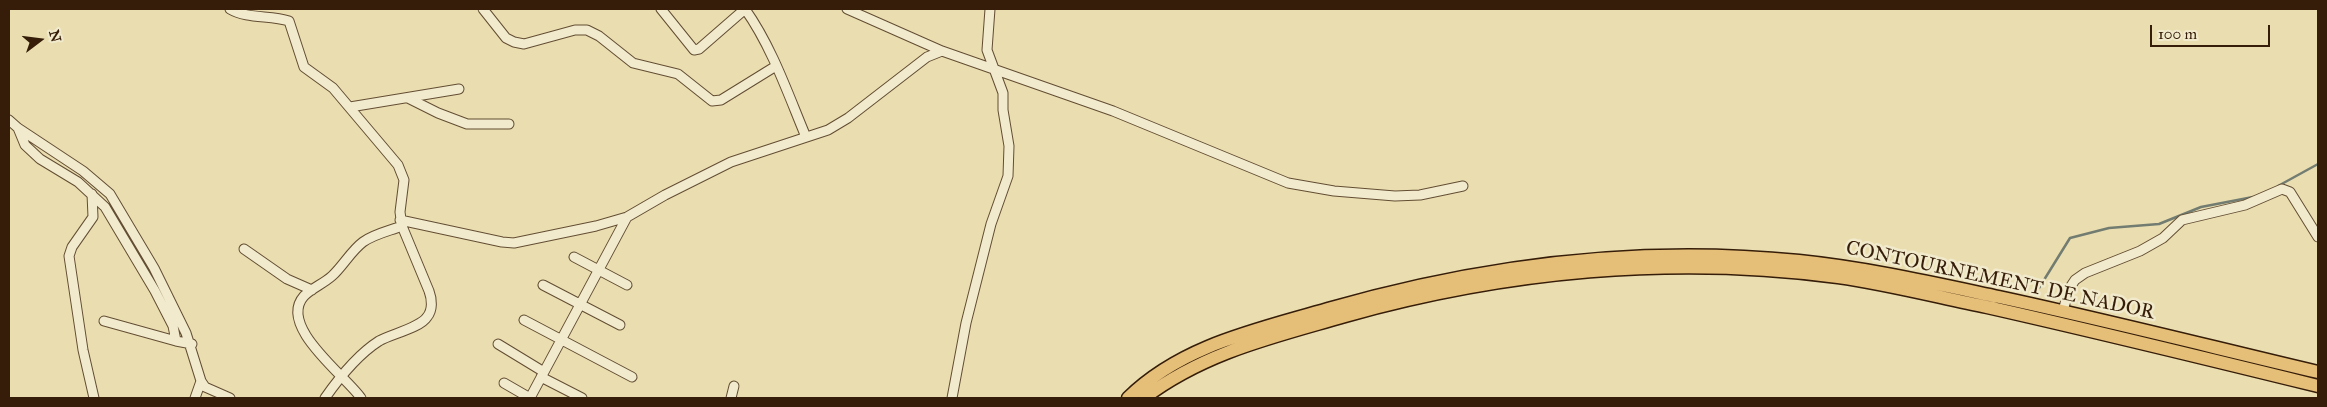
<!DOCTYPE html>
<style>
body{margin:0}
#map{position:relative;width:2327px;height:407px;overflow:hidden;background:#eadeb1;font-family:"IM FELL Great Primer",serif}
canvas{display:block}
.frame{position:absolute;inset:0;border:10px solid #361d09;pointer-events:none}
.north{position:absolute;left:15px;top:15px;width:50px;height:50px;-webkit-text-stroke:4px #f1eacc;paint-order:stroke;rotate:75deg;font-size:14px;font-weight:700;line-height:20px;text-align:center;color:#361d09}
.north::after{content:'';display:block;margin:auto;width:18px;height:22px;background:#361d09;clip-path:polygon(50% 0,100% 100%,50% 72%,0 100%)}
.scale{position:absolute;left:2150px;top:25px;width:120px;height:22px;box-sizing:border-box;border:2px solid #361d09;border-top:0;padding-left:6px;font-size:15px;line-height:18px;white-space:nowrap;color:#361d09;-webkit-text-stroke:4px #f1eacc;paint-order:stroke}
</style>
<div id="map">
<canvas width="2327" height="407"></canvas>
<div class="frame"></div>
<div class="north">N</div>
<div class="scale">100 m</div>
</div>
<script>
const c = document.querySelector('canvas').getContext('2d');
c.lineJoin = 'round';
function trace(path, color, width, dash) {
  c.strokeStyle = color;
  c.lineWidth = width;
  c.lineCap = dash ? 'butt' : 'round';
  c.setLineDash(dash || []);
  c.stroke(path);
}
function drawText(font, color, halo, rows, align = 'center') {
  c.font = font + ' "IM FELL Great Primer",serif';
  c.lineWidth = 5;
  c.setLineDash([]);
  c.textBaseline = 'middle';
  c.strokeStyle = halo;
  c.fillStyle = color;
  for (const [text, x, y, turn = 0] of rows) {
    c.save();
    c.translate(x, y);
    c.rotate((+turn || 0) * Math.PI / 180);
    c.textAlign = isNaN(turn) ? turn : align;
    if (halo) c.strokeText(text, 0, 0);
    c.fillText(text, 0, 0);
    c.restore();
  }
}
trace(new Path2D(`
 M2278 186 2318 164
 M2039 288 2070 238 2109 228 2159 224 2201 207 2253 197`), '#727c70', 2.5);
const minor = new Path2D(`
 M230 9C247 19 270 15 289 21L304 67 333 88 398 165 404 180 400 212 402 226 429 291C432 299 433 310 427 317 420 328 391 334 379 341 357 355 339 378 325 398
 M483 9 506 38 514 42 524 44 575 30H587L599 36 633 63 678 74 712 101 721 100 776 66
 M661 9 694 50 699 49 745 9
 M745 9C772 47 788 94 806 137
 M847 9 942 51
 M408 98 438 113 467 124H509
 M350 107 459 89
 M9 120 18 128 83 171 110 194 154 268 186 333 201 381 205 387 230 398
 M18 128 25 145 40 159 78 182 105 207 155 291 173 326 176 341 192 344
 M92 194 93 217 72 247 69 256 83 350 94 398
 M400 220 502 242 514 243 596 226 627 217 665 195 731 162 828 130 848 118 927 57 942 51 1113 111 1288 183 1334 191 1395 196 1420 195 1463 186
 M244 249 287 279 312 290
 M574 257 627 285
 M543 285 620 325
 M2063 311 2069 289 2075 280 2085 273 2140 251 2163 238 2182 220 2245 205 2282 189 2290 192 2318 237
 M524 320 632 377
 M104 321 176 341
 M498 344 544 372
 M541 377 582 398
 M504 383 530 398
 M195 398 201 381
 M361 398C346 376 277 326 304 296 312 288 323 284 332 276 343 266 351 251 363 242 374 234 389 231 402 226
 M530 398 627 217
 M731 398 734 386
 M952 398 966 323 991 224 1008 176 1009 146 1003 110V93L987 50 990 9`);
const highway = new Path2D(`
 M1128 398C1182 345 1257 330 1328 309 1481 265 1641 245 1799 261 1867 268 1933 283 1999 297 2106 320 2212 347 2318 372
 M1144 398C1205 352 1273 337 1345 316 1505 271 1673 255 1838 277 1888 284 1938 297 1987 307 2098 332 2208 359 2318 386`);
trace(minor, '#634d33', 11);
trace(highway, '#361d09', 15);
trace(minor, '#f1eacc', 9);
trace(highway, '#e5bf78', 12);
drawText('20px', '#361d09', '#f1eacc', [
 ["CONTOURNEMENT DE NADOR",2000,281,12]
]);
</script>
